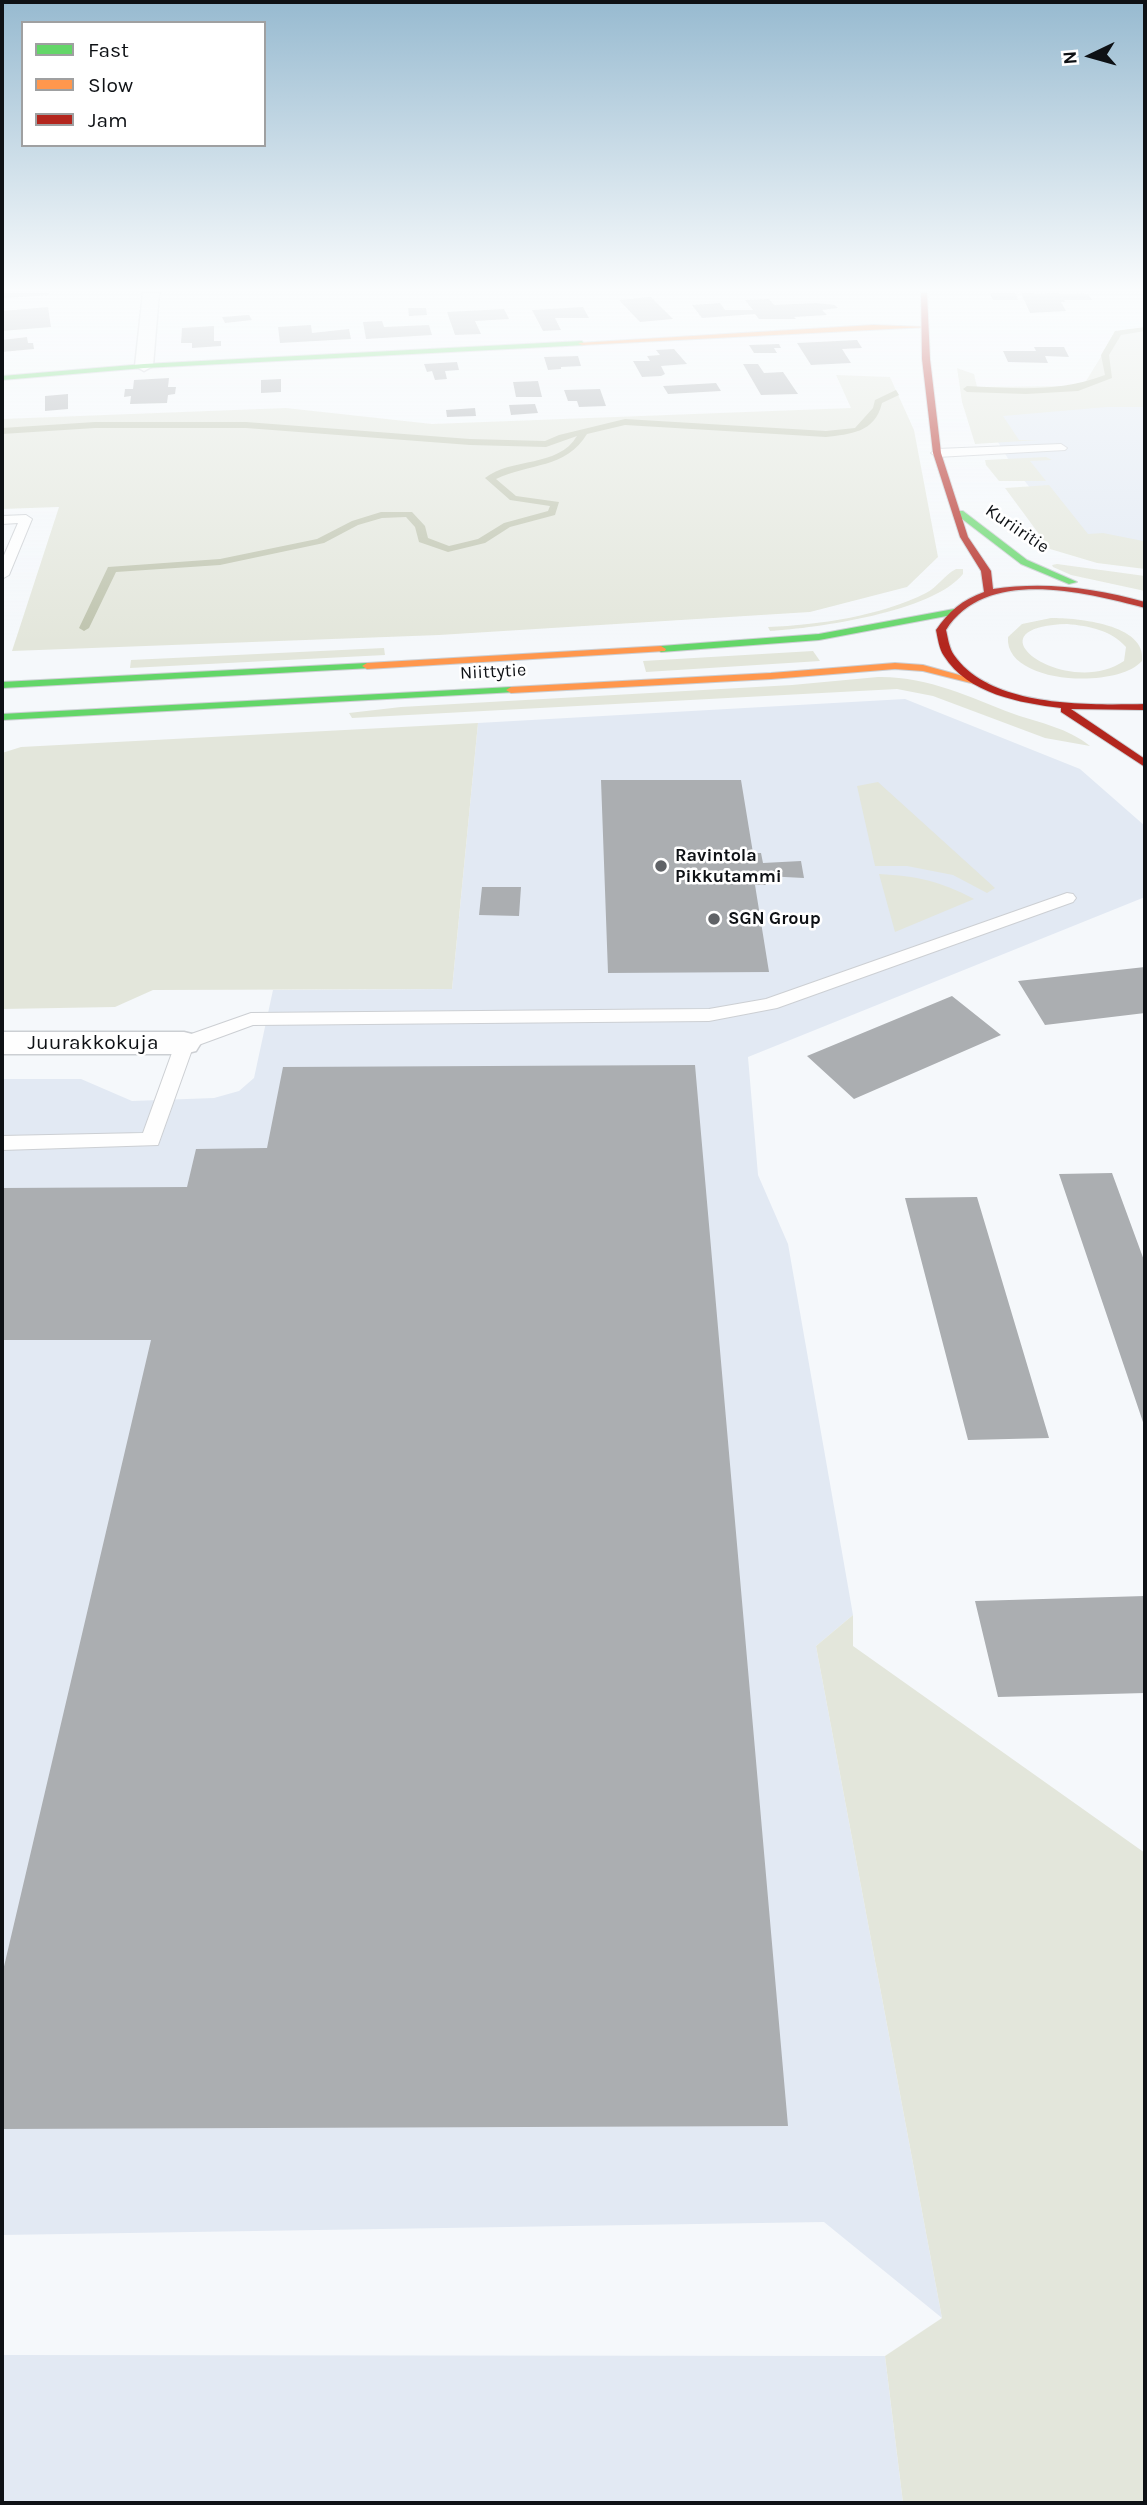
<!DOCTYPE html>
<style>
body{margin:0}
#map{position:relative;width:1147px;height:2505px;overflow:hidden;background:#f5f8fb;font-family:Karla,sans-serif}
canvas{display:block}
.frame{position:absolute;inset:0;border:4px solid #0e1115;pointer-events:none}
.legend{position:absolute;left:21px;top:21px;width:245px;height:126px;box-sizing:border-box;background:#fff;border:2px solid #9fa0a1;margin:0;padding:9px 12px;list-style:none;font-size:21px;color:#0e1115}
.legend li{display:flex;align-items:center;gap:14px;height:35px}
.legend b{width:35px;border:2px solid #9fa0a1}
.north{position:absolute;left:1056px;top:21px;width:70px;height:70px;-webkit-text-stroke:5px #fff;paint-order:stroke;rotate:265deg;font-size:19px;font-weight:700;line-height:28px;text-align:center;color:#0e1115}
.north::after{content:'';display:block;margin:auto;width:24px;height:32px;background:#0e1115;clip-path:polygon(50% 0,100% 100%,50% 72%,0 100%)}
</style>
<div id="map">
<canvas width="1147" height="2505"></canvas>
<div class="frame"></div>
<ul class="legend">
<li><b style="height:9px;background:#63d668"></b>Fast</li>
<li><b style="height:9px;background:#ff974d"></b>Slow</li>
<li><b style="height:9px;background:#b3261e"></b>Jam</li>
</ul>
<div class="north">N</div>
</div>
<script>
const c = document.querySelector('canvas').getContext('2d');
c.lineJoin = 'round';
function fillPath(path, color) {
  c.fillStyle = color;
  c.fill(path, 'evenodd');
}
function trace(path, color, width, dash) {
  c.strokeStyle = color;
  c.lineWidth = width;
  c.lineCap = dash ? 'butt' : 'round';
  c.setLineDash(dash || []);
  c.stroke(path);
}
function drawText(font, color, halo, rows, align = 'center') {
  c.font = font + ' Karla,sans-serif';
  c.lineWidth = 5;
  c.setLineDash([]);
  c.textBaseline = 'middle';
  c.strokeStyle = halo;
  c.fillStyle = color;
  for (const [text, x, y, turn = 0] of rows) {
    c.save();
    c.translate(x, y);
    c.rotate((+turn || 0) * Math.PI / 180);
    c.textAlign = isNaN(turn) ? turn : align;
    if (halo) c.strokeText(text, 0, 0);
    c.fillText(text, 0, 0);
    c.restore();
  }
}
fillPath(new Path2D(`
 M1145 394V559L1071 540 1012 465 980 413Z
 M905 699 1080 769 1145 826V897L748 1057 758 1175 788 1244 853 1615 816 1646 942 2318 824 2222 2 2235V1079H81L132 1101 214 1098 239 1091 254 1078 273 990 452 989 478 723Z
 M2 2355 885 2356 903 2503H2Z`), '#e2e9f3');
fillPath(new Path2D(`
 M1129 329 1145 330V407H1107L1003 416 1019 440H1039L975 444 962 402 957 368 974 374 977 387 1075 386 1086 381 1116 332Z
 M836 375 890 377 914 430 938 557 907 587 810 612 439 635 12 651 59 507 2 509V419L286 408 432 424 851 408Z
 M1046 457 1052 460 1030 461 1046 481H999L986 465 985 460Z
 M1049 485 1088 534 1103 533 1143 541 1145 569 1097 563 1050 549 1005 488Z
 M1057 564 1145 576V591L1071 575 1053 567 1052 565Z
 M956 569H963V574C933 612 817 628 770 631L768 627C819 625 880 616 926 593 938 587 944 575 956 569Z
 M1051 618C1077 618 1147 624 1142 661 1116 690 1004 684 1008 637L1022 624ZM1067 624C1089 626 1111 630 1126 647L1124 661C1067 700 963 627 1067 624Z
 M384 648 385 655 130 668 131 660Z
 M813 651 820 661 646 672 643 661Z
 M878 677C927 676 969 697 1014 714 1040 723 1068 728 1090 746L1045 738 933 696 897 689 352 718 349 713 401 707 792 685Z
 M478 723 452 989 153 990 115 1007 2 1009V753L21 747Z
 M878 782 995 888 987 893 953 875 907 866H875L857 786Z
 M879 874C917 876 940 881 974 899L895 932Z
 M853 1615V1646L1145 1853V2503H903L885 2356 942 2318 816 1646Z`), '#e3e6db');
fillPath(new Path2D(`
 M1145 327V331L1121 335 1109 355 1112 378 1078 391 1026 394 967 392 963 389 967 386C1016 388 1058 393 1105 375L1101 355 1115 331Z
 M896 390 899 395 882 403C875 433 850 434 826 437L625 425 587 434C566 469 529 463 496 479L516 496 559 502 555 515 510 527 485 543 448 552 419 542 415 527 406 517 382 518 358 525 324 543 220 565 116 572 89 628 84 631 79 628 108 567 220 559 317 539 352 521 381 512H412L425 526 428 538 449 546 478 539 504 523 548 511 550 506 510 500 485 478C512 457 558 468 577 436L546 447 470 445 246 428H95L2 434V428L95 422H246L470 439 545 441 559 435 625 419 826 431 855 428 873 408 875 400Z`), '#bec3ad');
fillPath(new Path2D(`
 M2 293H49V295L2 298Z
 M990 293H1015L1018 300H993Z
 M1021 293 1088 294 1092 300H1064L1065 302H1061L1066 311 1030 313Z
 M651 297 673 319 640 322 619 300Z
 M769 299 774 305 817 303 835 305 838 308 822 310 827 315 794 317 796 319H759L755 314 702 318 692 305 720 303 725 310H753L745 300Z
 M48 307 51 327 2 331V311Z
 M583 307 589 318H555L561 330 543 331 532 310Z
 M408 308H426L427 315 409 316Z
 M504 309 509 319 475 321 481 334 455 335 447 312Z
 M249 315 252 320 225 323 222 317Z
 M382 321 384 327 429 325 432 335 366 339 363 322Z
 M311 325 312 333 349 329 351 339 280 343 278 327Z
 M214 326V341H221V346L192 348V343H181L182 328Z
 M27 337 28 343H33L34 349 2 352V340Z
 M857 340 862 348 842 349 851 363 811 365 797 343Z
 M779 344 781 348H774L777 353H754L749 345Z
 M1034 347H1064L1069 357 1045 356 1048 363 1008 362 1003 351H1036Z
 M674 349 687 364 661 366 665 374 661 376 642 377 633 361H650L647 356 660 355 656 350Z
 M578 356 581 366 561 367V369L548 370 544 357Z
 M457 362 459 370 445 371 447 379 435 380 432 371 427 372 424 364Z
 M743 364H758L764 373 783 372 798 394 761 395Z
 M169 378 168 387H176L175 394 168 395 167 403 130 404 131 396 124 397 125 389H133L134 380Z
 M281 379V392L261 393V380Z
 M538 381 542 397H516L513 382Z
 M716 383 721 391 668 394 663 386Z
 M600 389 606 406 579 407 577 401H568L564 390Z
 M68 394V409L45 411V396Z
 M535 404 538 413 511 415 509 405Z
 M475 408 476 416 447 417 446 410Z
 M601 780H741L753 853H761L763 863 801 861 804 878 765 876 766 885H755L769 972 608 973Z
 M482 887H521L519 916 479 915Z
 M1145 967V1013L1045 1025 1018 981Z
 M952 996 1001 1035 854 1099 807 1056Z
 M695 1065 788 2126 2 2129V1975L151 1340H2V1188L187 1187 196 1149 267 1148 283 1067Z
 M1112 1173 1145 1263V1428L1059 1174Z
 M977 1197 1049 1438 968 1440 905 1198Z
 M1145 1596V1693L998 1697 975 1601Z`), '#abaeb1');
const lane = new Path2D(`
 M1061 444 1067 448 1065 450 937 457 931 453 937 449Z
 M26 515 32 519 9 575 2 579V560L18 523 2 524V516Z
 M1067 893 1073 894 1076 898 1073 902 777 1008 709 1021 253 1025 193 1047 158 1145 2 1150V1136L143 1133 177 1039 251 1013 709 1009 766 999Z`);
const street = new Path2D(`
 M143 293H159L153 366 144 371 135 366Z
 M2 1032H184L196 1035 201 1043 196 1051 184 1054H2Z`);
const fast = new Path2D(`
 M582 341 585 345 144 368 2 380V376L144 364Z
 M957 511H963L1027 560 1077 582 1069 584 1021 564 957 515Z
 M954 609 957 610V614L819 640 661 652 656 649 661 646 819 634Z
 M367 663 371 664V668L2 688V682Z
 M511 687 515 688V692L2 720V714Z`);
const slow = new Path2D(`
 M873 325 927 327 582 345 578 343Z
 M661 646 666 649 665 651 367 669 362 666 367 663Z
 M895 663 923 665 988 683 983 686 923 671 895 669 771 679 511 693 506 690 511 687 771 673Z`);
const jam = new Path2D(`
 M921 293H927L930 359 941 453 968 537 991 571 993 589C1045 581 1095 588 1145 602V608C1084 592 986 567 946 630 948 638 949 648 954 655 991 708 1088 705 1145 704V710L1071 709 1145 759V767L1061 712V708C1020 703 968 694 944 656 939 649 938 639 936 630 949 611 962 600 984 592L981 571 960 537 933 453 922 359Z`);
trace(lane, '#cccfd3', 2);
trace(street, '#cccfd3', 3);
trace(fast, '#cccfd3', 2);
trace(slow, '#cccfd3', 2);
trace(jam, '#cccfd3', 2);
fillPath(lane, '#fefefe');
fillPath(street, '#fefefe');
fillPath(fast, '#63d668');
fillPath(slow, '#ff974d');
fillPath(jam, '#b3261e');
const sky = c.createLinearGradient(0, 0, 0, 644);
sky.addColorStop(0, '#97bad0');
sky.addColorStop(0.45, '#fafcfd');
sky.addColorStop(1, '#fafcfd00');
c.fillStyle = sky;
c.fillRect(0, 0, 1147, 644);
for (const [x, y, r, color] of [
 [661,866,7,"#5f6266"],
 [714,919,7,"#5f6266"]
]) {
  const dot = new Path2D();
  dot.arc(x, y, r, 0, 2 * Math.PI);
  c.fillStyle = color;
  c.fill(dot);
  trace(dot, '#fff', 2.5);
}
drawText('18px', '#0e1115', '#fff', [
 ["Kuriiritie",1017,529,34],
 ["Niittytie",493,672,-3]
]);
drawText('bold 18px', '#0e1115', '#fff', [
 ["Ravintola",675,856],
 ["Pikkutammi",675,877],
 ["SGN Group",728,919]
], 'left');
drawText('21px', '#0e1115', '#fff', [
 ["Juurakkokuja",93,1043]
]);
</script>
